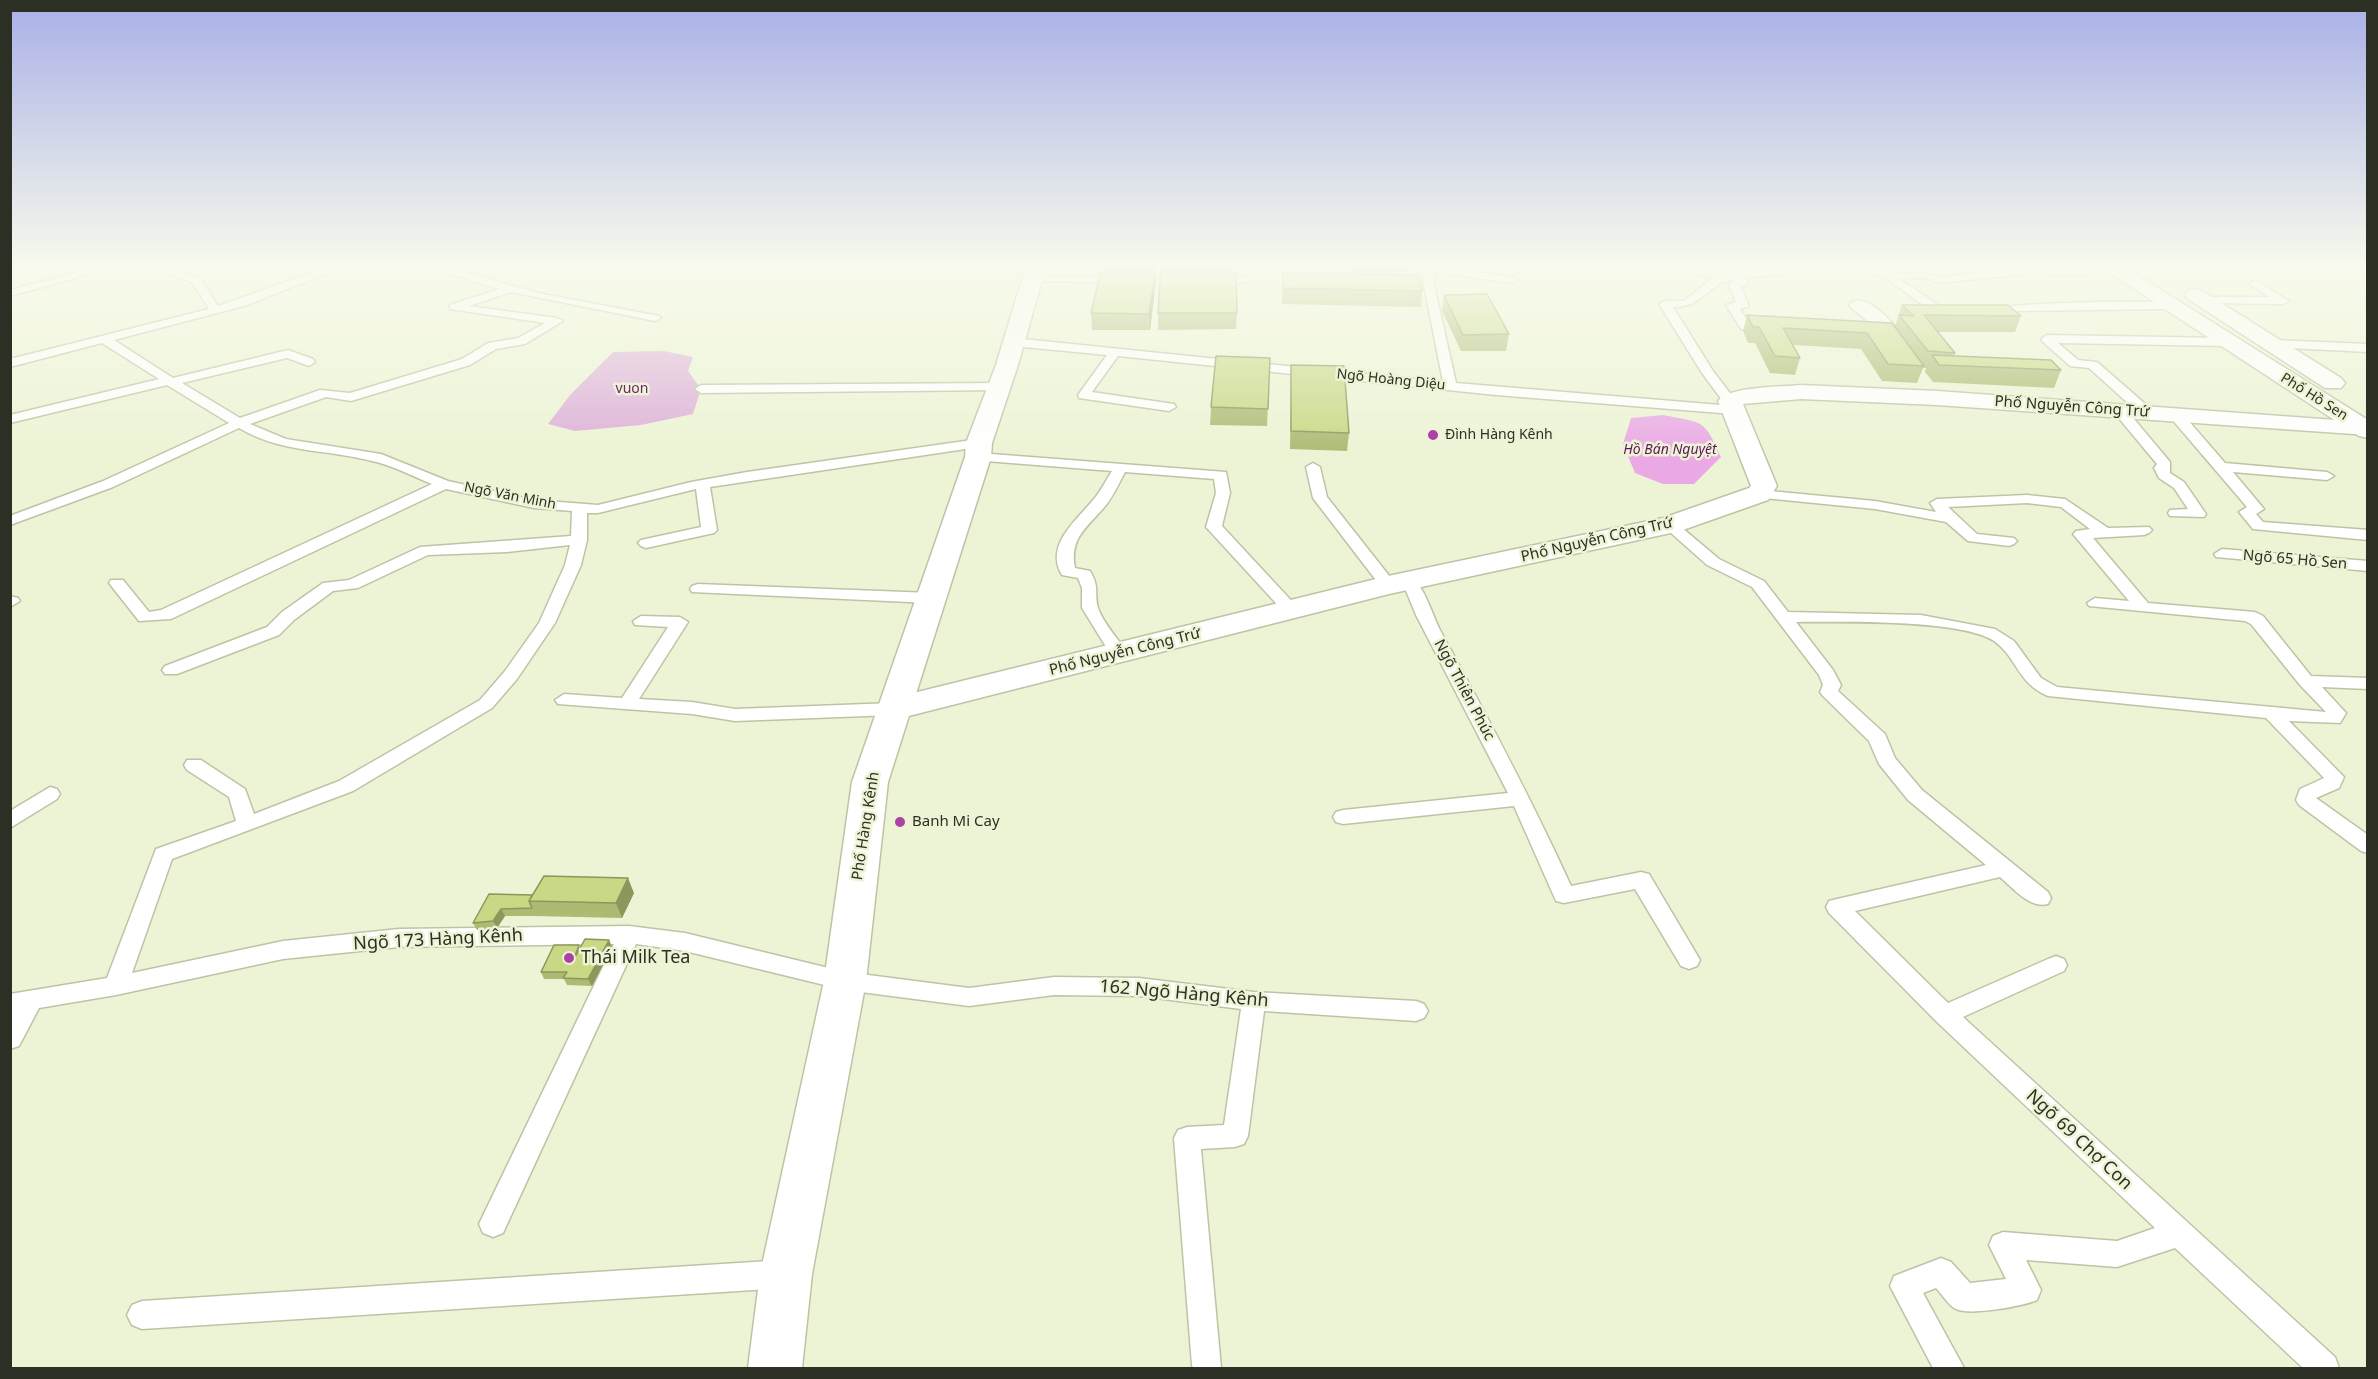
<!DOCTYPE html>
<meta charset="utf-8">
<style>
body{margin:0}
#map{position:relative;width:2378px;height:1379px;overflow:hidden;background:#edf4d5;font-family:"Noto Sans",sans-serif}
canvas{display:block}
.frame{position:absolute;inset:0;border:12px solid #2c2f23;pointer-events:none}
</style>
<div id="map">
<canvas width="2378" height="1379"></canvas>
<div class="frame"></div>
</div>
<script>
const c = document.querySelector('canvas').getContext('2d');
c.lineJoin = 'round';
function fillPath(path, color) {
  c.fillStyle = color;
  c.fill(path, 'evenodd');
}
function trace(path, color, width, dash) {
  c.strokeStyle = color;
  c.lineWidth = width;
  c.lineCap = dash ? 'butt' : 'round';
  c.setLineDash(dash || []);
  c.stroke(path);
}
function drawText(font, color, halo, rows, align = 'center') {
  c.font = font + ' "Noto Sans",sans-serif';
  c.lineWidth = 5;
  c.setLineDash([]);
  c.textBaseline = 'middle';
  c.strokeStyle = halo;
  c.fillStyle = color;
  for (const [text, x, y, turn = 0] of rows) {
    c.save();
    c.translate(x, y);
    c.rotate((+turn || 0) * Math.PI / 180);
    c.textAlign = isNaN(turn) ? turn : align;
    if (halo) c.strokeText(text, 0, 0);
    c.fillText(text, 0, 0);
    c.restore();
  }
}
fillPath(new Path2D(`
 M664 351 693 357 688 371 701 389 693 414 641 425 575 431 548 424 570 395 613 352Z`), '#ddafd9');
fillPath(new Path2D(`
 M1663 415C1703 423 1704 418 1721 457L1694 484H1663L1635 473 1623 444 1631 418Z`), '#eaa9e5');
const service = new Path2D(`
 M101 266H119L10 296V290Z
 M146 266H162L200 278 218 306 331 266H346L244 306 114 340 173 378 288 350 313 359 315 362 309 366 287 358 182 383 240 418 320 390 350 393 462 359 488 343 518 338 545 323 450 309V305L499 289 425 266H442L538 293 659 316 661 318 655 321 511 292 469 306 557 318 563 321 525 344 496 349 470 365 351 401 326 397 250 424 286 439 381 454 448 481 534 500 598 505 691 482 747 472 979 439 986 443 979 447 710 487 717 530 714 533 646 548 641 546 638 543 641 540 701 527 696 489 598 513H587V540L581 565 555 623 517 679 492 708 353 791 172 859 132 973 283 941 399 929 629 926 685 933 845 972 969 988 1054 977 1139 978 1254 992 1416 1001 1424 1004 1428 1011 1424 1018 1416 1021 1264 1011 1248 1136 1244 1144 1235 1147 1201 1149 1221 1368H1193L1192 1365 1174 1138 1178 1130 1187 1127 1224 1125 1241 1009 1139 996 1054 995 969 1006 845 990 685 951 636 944 503 1233 493 1237 483 1233 479 1224 614 944 399 947 283 959 116 995 39 1008 19 1046 10 1049V994L107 978 156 849 236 821 229 797 187 770 184 765 187 760H201L245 789 254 814 339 781 480 700 505 671 539 623 565 565 570 545 507 552 428 555 358 588 333 591 294 620 279 635 177 674H165L162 670 165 666 267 627 282 612 323 583 349 580 420 547 571 536 572 511 534 508 446 489 171 619 139 621 109 583 111 580H123L149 612 161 610 432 484C412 476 392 465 372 461 326 449 280 453 239 428L113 487 10 525V516L103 481 229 423 167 385 10 423V415L159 379 102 343 10 367V359L209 309 192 282Z
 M1429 266 1513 277 1518 280 1513 283 1437 272 1433 280 1456 383 1733 406 1740 410 1733 414 1496 395 1118 356 1092 392 1174 404 1176 407 1169 411 1079 398 1078 395 1107 355 1013 346 1007 342 1013 338 1443 382 1423 280Z
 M1679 266 1731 273 1792 266H1825L1820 269 1746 278 1748 284 1741 287 1749 306 1740 309 1751 327 1749 329H1741L1726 305 1736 302 1729 284 1736 279C1705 283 1706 307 1673 307L1713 371 1736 401 1735 404H1725L1702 373 1659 304 1665 301H1684L1714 277 1678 271Z
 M1863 266H1874C1886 279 1922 269 1940 277L2043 266 2054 269 2115 267 2120 270 2115 273 2053 275 2045 272 1939 283 1926 278 1900 279C1917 292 1936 300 1949 317L1943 320 1886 278 1869 274Z
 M1032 276 1183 277 1188 280 1183 283 1028 281 1027 279Z
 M1211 277H1245L1250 280 1245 283 1207 282V278Z
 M2255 280 2289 301 2283 304 2204 303 2198 300 2204 297H2270L2251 285 2250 283Z
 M2174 304V308L2170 309 2019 311 1989 314 1983 311C1993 303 2155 299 2174 304Z
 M2047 335 2226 338 2232 342 2226 346 2058 343 2078 360 2097 362 2151 409 2153 412 2146 416 2141 415 2089 368 2070 366 2043 342 2041 339Z
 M2273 340 2368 344V352L2269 347V341Z
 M1000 383 1004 384V390L701 393 695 389 701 385Z
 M2119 406 2124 407 2170 462V473L2184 482 2206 514 2204 517 2170 516 2168 513 2170 510 2188 509 2174 488 2159 478 2154 468 2157 464 2112 410Z
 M2175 410 2180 411 2225 463 2327 472 2334 476 2327 480 2233 472 2264 509 2256 514 2263 522 2368 530V540L2253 529 2239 512 2247 507 2170 417 2168 414Z
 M978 453 1226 472 1230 493 1222 526 1299 609 1297 613H1285L1206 527 1216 493 1214 479 1125 472C1119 483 1114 495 1106 505 1088 527 1069 537 1075 568L1090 571C1100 587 1094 594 1098 608 1103 623 1119 640 1128 654L1125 658H1113L1082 608V588L1078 578 1062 575C1044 545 1077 520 1094 499 1101 491 1106 480 1112 471L973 460V454Z
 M1313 463 1320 467 1327 497 1394 582 1396 585 1394 588H1382L1313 498 1306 467Z
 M1759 490 1875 501 1936 512 1930 503 1937 499 2027 495 2065 499 2108 528 2149 527 2152 530 2149 533 2144 535 2093 538 2148 603 2255 612 2263 616 2311 676 2368 678V689L2322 687 2346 713 2340 723 2289 721 2344 777 2339 788 2316 798 2368 835V853L2361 851 2299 805 2296 800 2300 789 2324 778 2266 718 2048 696C2017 683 2017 657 1994 641 1961 619 1838 622 1796 622L1833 670 1841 685 1838 691 1885 734 1895 758 1922 790 2048 892 2051 898 2048 904C2030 909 2013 888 2000 877L1855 911 1948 1003 2048 959 2056 956 2064 959 2067 965 2064 971 1963 1017 2335 1357 2339 1368H2303L2175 1248 2117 1267 2026 1260 2041 1290 2037 1300C2023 1306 1969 1316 1956 1309 1948 1305 1942 1294 1936 1288L1923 1293 1964 1368H1933L1890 1286 1894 1276 1941 1258 1951 1262 1970 1283 2006 1279 1989 1245 1993 1236 2003 1232 2117 1241 2155 1228 1937 1022 1829 913 1826 907 1829 901 1837 899 1986 865 1908 800 1879 764 1869 741 1823 696 1820 692 1823 685 1819 675 1752 587 1707 565 1662 525 1665 522H1675L1719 559 1764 581 1788 612 1921 615 1995 629 2014 641 2041 678 2057 687 2326 712 2300 685 2251 624 2245 621 2089 606 2087 603 2095 598 2129 601 2073 534 2076 531 2090 529 2061 507 2027 503 1948 507 1977 534 2014 538 2017 541 2014 544 2009 546 1968 541 1946 522 1875 509 1754 497 1752 494Z
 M2222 549 2368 561V571L2216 557 2214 554Z
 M1410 576C1421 579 1434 618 1440 630 1486 714 1531 798 1571 886L1641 872 1649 874 1700 960 1697 966 1689 969 1681 966 1635 889 1564 903 1556 901 1514 806 1343 824 1336 822 1333 817 1336 812 1343 810 1508 793 1416 615 1402 581Z
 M698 584 931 593 939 598 931 603 692 592 690 589 692 586Z
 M10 596 18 598 20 601 10 607Z
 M641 616 680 617 688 622 639 699 692 702 735 709 893 703 902 709 893 715 735 721 692 714 558 704 555 700 564 694 622 698 668 627 635 625 633 621Z
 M50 787 57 789 60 794 57 799 10 828V811Z
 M785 1260 795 1264 799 1274 795 1284 785 1288 142 1329 132 1325 127 1315 132 1305 142 1301Z`);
const minor = new Path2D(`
 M1859 300C1885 306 1902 336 1916 357L1913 362H1897L1871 324 1849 306 1852 302Z
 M1801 385 1937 391 2363 422 2368 423V435L1937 405 1801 399 1743 404 1777 486 1768 500 1680 531 1389 594 893 720 881 716 876 709 881 702 893 698 1388 576 1663 518 1749 488 1751 486 1718 401C1729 386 1782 387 1801 385Z`);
const tertiary = new Path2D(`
 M1026 266H1046L1018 365 992 443 991 457 888 782 866 981 812 1274 802 1368H748L760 1274 824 981 852 782 965 457 966 443 996 365Z`);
const secondary = new Path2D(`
 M2099 266H2123L2368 420V438L2359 436Z
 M2195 289 2202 291 2341 378 2345 383 2341 388H2325L2188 299 2185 295 2188 291Z`);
trace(service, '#bdc4a5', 3);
trace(minor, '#bdc4a5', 3);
trace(tertiary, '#bdc4a5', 3);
trace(secondary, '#bdc4a5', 3);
fillPath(service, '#fff');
fillPath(minor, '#fff');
fillPath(tertiary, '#fff');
fillPath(secondary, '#fff');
fillPath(new Path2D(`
 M1156 266V281L1150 330H1092L1091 313Z
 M1277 266H1407L1406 272 1277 269Z
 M1283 272 1422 291 1421 307 1282 304Z
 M1444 295 1509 334 1506 351H1461L1442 311Z
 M1902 305 2021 316 2015 332H1937L1955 353 1954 356 2061 370 2054 388 1933 382 1925 372 1926 368H1923L1917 383 1882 381 1861 349 1793 345 1800 358 1795 375 1770 373 1755 343H1748L1743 331 1747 315 1895 326Z
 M1158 313H1237L1236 329 1158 330Z
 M1270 358 1267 426 1210 425 1211 407Z
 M1291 365 1349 433 1347 451 1290 449Z
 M634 893 622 918 535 916H505L497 928 477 930 473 923 489 894 532 895Z
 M609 940 612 947 592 986 567 985 564 979H544L541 972 580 947Z`), '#acba72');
fillPath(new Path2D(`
 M1156 266V281L1150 330 1149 314Z
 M628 878 634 893 622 918 616 903Z
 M501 909 505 916 497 928 493 921Z
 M609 940 612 947 592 986 588 979Z`), '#8c975c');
const building = new Path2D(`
 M1102 266H1156L1149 314 1091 313Z
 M1161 266H1236L1237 313H1158Z
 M1283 272 1419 275 1422 291 1283 288Z
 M1487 294 1509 334 1463 335 1444 295Z
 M1902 305H2008L2021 316 1924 315 1955 353 1928 351 1899 315 1914 316Z
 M1747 315 1892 323 1924 366 1888 364 1867 333 1783 328 1800 358 1775 356 1759 327H1753Z
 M1932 355 2051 360 2061 370 1939 365Z
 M1216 356 1270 358 1268 409 1211 407Z
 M1291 365 1344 366 1349 433 1291 431Z
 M544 876 628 878 616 903 529 901Z
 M489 894 532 895 529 901 532 908 501 909 493 921 473 923Z
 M585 939 609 940 588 979 563 978 567 972H541L554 945H579L574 959Z`);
fillPath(building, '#c8d884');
trace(building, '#8c975c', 1.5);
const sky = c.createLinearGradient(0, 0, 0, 459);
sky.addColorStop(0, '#a9b0e7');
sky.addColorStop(0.58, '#f7faec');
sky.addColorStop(1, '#f7faec00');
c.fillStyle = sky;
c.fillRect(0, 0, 2378, 459);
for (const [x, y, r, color] of [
 [1433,435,6,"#ab43a6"],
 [900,822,6,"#ab43a6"],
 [569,958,6,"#ab43a6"]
]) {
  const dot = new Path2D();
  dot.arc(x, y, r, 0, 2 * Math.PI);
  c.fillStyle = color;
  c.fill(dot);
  trace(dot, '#edf4d5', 2);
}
drawText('14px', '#2c2f23', '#edf4d5', [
 ["Ngõ Hoàng Diệu",1391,380,6],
 ["Phố Hồ Sen",2314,397,32],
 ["Ngõ Văn Minh",510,496,11]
]);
drawText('14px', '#70256d', '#edf4d5', [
 ["vuon",632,389]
]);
drawText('14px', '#2c2f23', '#edf4d5', [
 ["Đình Hàng Kênh",1445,435]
], 'left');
drawText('italic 14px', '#60145e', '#edf4d5', [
 ["Hồ Bán Nguyệt",1670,450]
]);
drawText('15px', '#2c2f23', '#edf4d5', [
 ["Phố Nguyễn Công Trứ",2072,407,4],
 ["Phố Nguyễn Công Trứ",1597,540,-13],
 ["Ngõ 65 Hồ Sen",2295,560,5],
 ["Phố Nguyễn Công Trứ",1125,652,-14],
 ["Ngõ Thiên Phúc",1464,690,62],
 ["Phố Hàng Kênh",866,826,-81]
]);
drawText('15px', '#2c2f23', '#edf4d5', [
 ["Banh Mi Cay",912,822]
], 'left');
drawText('18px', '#2c2f23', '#edf4d5', [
 ["Ngõ 173 Hàng Kênh",438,940,-3],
 ["162 Ngõ Hàng Kênh",1184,994,5],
 ["Ngõ 69 Chợ Con",2079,1140,43]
]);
drawText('18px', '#2c2f23', '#edf4d5', [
 ["Thái Milk Tea",581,958]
], 'left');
</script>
